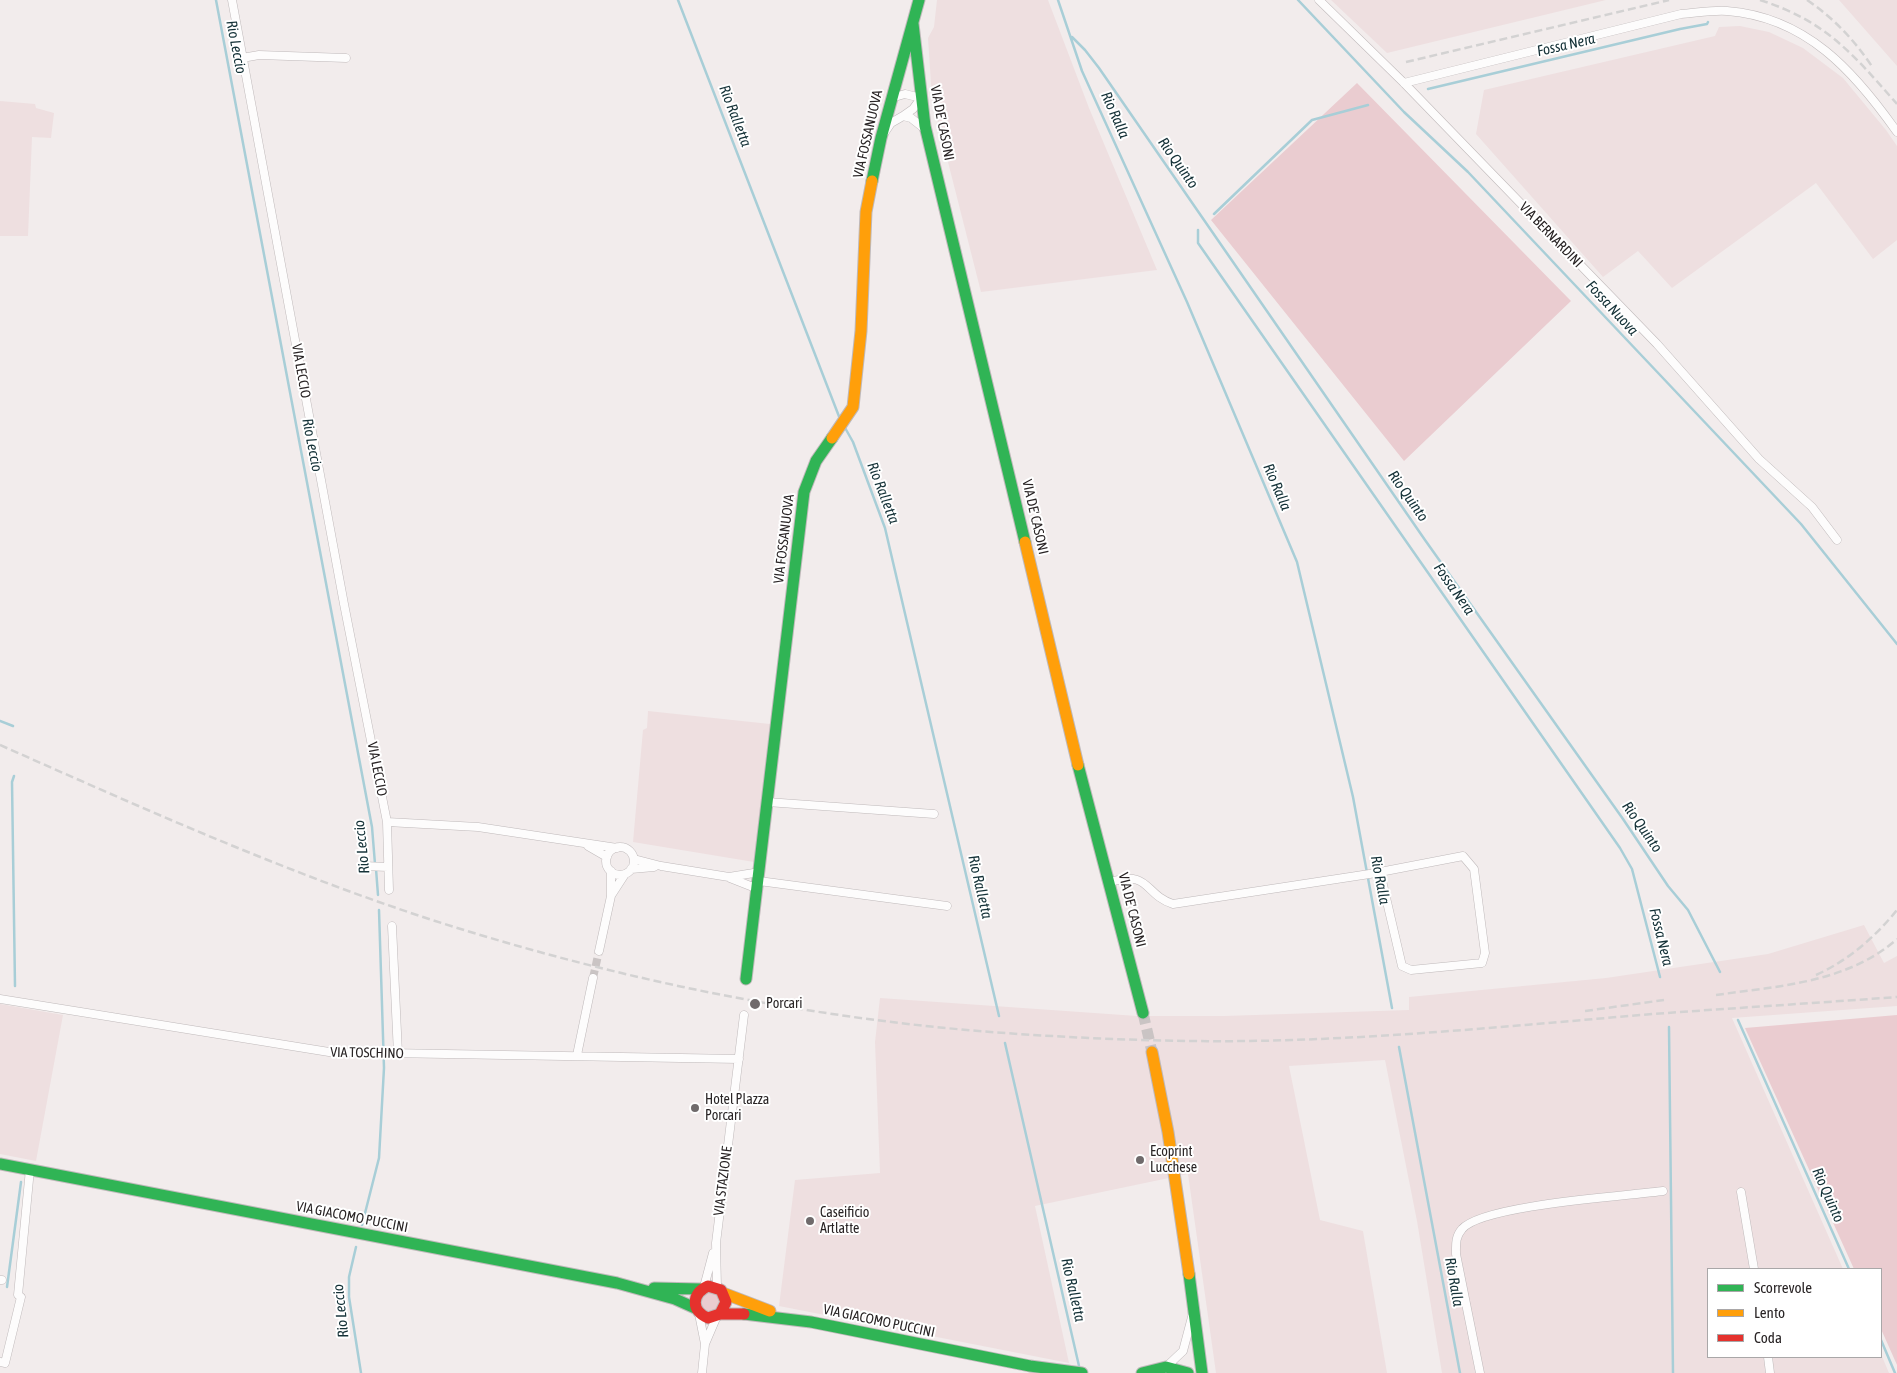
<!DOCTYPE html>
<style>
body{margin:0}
#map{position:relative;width:1897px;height:1373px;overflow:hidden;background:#f2ecec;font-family:"Asap Condensed",sans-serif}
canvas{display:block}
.legend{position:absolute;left:1707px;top:1268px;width:175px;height:90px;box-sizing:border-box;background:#fff;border:1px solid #a9a7a8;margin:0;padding:6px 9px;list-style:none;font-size:15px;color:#292425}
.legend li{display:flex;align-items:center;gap:10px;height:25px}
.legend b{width:25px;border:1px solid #a9a7a8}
</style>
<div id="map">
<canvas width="1897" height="1373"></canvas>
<ul class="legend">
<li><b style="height:6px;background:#30b455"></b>Scorrevole</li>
<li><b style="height:6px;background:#ff9f0a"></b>Lento</li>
<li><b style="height:6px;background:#e5322d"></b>Coda</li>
</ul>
</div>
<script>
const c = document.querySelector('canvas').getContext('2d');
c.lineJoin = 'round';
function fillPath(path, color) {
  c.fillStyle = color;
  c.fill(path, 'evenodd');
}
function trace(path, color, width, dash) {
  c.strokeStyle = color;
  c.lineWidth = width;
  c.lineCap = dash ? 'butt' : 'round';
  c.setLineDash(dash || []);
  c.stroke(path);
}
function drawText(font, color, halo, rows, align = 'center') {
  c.font = font + ' "Asap Condensed",sans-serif';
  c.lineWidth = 4;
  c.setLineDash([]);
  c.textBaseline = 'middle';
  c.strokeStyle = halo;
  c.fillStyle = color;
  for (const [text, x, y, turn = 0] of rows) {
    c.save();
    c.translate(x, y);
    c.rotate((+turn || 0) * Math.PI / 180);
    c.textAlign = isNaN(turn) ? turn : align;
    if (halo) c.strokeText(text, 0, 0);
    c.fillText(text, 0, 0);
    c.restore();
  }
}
fillPath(new Path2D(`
 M937 0H1048L1089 108 1157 270 981 292 932 99 928 38 934 27Z
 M1331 0H1606L1387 53Z
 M1839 0H1897V66Z
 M1740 26 1769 32 1803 48 1843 78 1886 130 1897 146V240L1873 259 1816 183 1672 288 1638 251 1603 277 1476 134 1484 90 1715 36 1719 27Z
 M0 101 35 104 36 108 54 113 51 138 32 137 28 236H0Z
 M648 711 770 724 754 862 633 842 643 730 647 728Z
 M1864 925 1884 963 1897 956V1006L1732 1018 1843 1269H1708V1357H1881V1354L1889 1373H1442L1417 1221 1385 1060 1289 1066 1320 1220 1363 1231 1387 1373H1216L1188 1174 1035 1206 1069 1363 779 1306 795 1180 880 1173 875 1042 880 998 1137 1016H1224L1409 1010V997L1606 978 1768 954Z
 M0 1004 63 1015 36 1161 0 1154Z`), '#eedfe0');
fillPath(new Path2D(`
 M1357 83 1571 301 1404 461 1211 220Z
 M1897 1015V1365L1881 1329V1269H1854L1745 1028Z
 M700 1302a10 10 0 1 1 20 0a10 10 0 1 1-20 0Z`), '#eaccd0');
trace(new Path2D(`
 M216 0 372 827 375 864
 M678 0 840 419
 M1058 0 1082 71 1187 302 1297 562 1353 797 1392 1008
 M1298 0 1404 112 1468 172 1801 524 1897 644
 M1072 37 1085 50 1099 68 1425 540 1623 819 1668 886 1688 910 1720 972
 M1428 89 1680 29 1707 24 1708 22
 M1214 214 1312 120 1368 105
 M1198 230V243L1620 848 1632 869 1660 977
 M844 426 853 442 885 528 999 1016
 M0 721 13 726
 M14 776 12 782 15 986
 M376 869 378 895
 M1738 1020 1849 1269
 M1669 1027 1673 1373
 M1005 1043 1079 1366
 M1399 1047 1460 1373
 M362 1225 379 1158 384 1068 379 910
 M356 1247 349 1277V1297L361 1373
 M7 1287 21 1182
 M1881 1340 1895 1373`), '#a8ced7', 2.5);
trace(new Path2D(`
 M593 978 599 951`), '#cac4c4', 8, [8, 4]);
trace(new Path2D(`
 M1143 1013 1152 1052`), '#cac4c4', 11, [11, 5.5]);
const street = new Path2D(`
 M232 0 344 604 387 822 389 890
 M1319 0 1404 83 1657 344 1759 459 1812 507 1837 540
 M242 58 259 55 346 58
 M1404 83 1681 14C1696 13 1712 10 1727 11 1806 17 1854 71 1897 132
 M891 98 905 94 921 98 913 109 903 116
 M885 132 891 123 903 116 911 118 925 129
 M767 802 934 814
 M387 822 478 827 617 848
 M588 846 607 857
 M606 861a14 14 0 1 1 28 0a14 14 0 1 1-28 0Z
 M634 859 661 866 729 877 760 872
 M363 866 388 867
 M631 869 654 867
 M730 878 758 889
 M759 881 947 906
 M1110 882C1151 870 1143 894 1173 904L1376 873 1380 872 1463 856 1474 869 1485 953 1482 963 1411 970 1402 966 1380 872
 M612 894 625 874
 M392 926 398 1054
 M599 951 611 896V871
 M0 999 329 1052 739 1059
 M577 1055 593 978
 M1741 1192 1754 1269
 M0 1280H2
 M704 1287 713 1253
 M717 1287 716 1243 744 1015
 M699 1314 705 1344
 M1768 1357 1770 1373
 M0 1362 5 1363 21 1297 18 1295 30 1169
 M1166 1367 1183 1351 1192 1317
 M702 1373 705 1344 717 1316
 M1480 1373 1456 1254C1456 1245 1455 1237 1462 1229 1482 1205 1626 1196 1663 1191`);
const fast = new Path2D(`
 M913 24 925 126 1025 542
 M872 181 881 138 919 0
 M1078 765 1143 1013
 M746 979 804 492 816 461 832 438
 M0 1164 617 1283 675 1299 695 1308
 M1189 1274 1202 1373
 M654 1288 700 1289
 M744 1314 811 1322 1030 1366 1082 1373
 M1142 1373 1166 1367 1188 1373`);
const slow = new Path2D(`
 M832 438 853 407 861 331 866 212 872 181
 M1025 542 1078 765
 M1152 1052 1168 1132 1189 1274
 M723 1293 770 1311`);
const jam = new Path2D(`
 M720 1314 726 1302 721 1290 708 1286C691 1294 691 1311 708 1318L720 1314H744`);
trace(street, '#bfb9ba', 9);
trace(fast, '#bfb9ba', 13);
trace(slow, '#bfb9ba', 13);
trace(jam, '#bfb9ba', 13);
trace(street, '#fdfcfc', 8);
trace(fast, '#30b455', 11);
trace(slow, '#ff9f0a', 11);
trace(jam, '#e5322d', 11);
trace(new Path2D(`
 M1760 0C1826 21 1853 54 1897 104
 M1807 0C1835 19 1855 41 1873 68
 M1406 62 1669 0
 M0 745C140 807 280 870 426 918 617 980 819 1021 1019 1034 1110 1040 1201 1043 1292 1040 1413 1036 1533 1024 1653 1014 1734 1008 1816 1003 1897 997
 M1816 975C1849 960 1875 937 1897 910
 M1716 995C1779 986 1847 983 1897 939
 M1585 1011 1664 1000`), '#d3d2d2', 2.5, [8, 4]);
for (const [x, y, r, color] of [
 [755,1004,6,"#6f6a6b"],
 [695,1108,5,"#6f6a6b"],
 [1140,1160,5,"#6f6a6b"],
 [810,1221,5,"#6f6a6b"]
]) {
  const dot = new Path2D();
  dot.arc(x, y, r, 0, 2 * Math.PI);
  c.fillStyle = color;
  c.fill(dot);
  trace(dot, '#fff', 2);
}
drawText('14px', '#292425', '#fff', [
 ["VIA DE' CASONI",942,123,79],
 ["VIA FOSSANUOVA",868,134,-77],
 ["VIA BERNARDINI",1551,235,46],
 ["VIA LECCIO",301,371,80],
 ["VIA DE' CASONI",1035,517,77],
 ["VIA FOSSANUOVA",784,539,-83],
 ["VIA LECCIO",377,769,79],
 ["VIA DE' CASONI",1132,910,76],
 ["VIA TOSCHINO",367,1053,1],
 ["VIA STAZIONE",723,1181,-83],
 ["VIA GIACOMO PUCCINI",352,1217,11],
 ["VIA GIACOMO PUCCINI",879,1321,12]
]);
drawText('14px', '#292425', '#fff', [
 ["Porcari",766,1004],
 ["Hotel Plazza",705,1100],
 ["Porcari",705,1116],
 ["Ecoprint",1150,1152],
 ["Lucchese",1150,1168],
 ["Caseificio",820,1213],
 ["Artlatte",820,1229]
], 'left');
drawText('italic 15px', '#143137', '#fff', [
 ["Fossa Nera",1566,45,-13],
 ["Rio Leccio",236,47,79],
 ["Rio Ralla",1115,115,66],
 ["Rio Ralletta",735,116,69],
 ["Rio Quinto",1178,163,55],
 ["Fossa Nuova",1612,308,47],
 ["Rio Leccio",312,445,79],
 ["Rio Ralla",1277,487,67],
 ["Rio Ralletta",883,493,69],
 ["Rio Quinto",1408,496,55],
 ["Fossa Nera",1454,589,55],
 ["Rio Quinto",1642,827,55],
 ["Rio Leccio",362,847,-96],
 ["Rio Ralla",1380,880,79],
 ["Rio Ralletta",980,887,77],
 ["Fossa Nera",1661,937,76],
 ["Rio Quinto",1828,1195,66],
 ["Rio Ralla",1454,1282,80],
 ["Rio Ralletta",1073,1290,77],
 ["Rio Leccio",341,1311,-96]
]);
</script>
